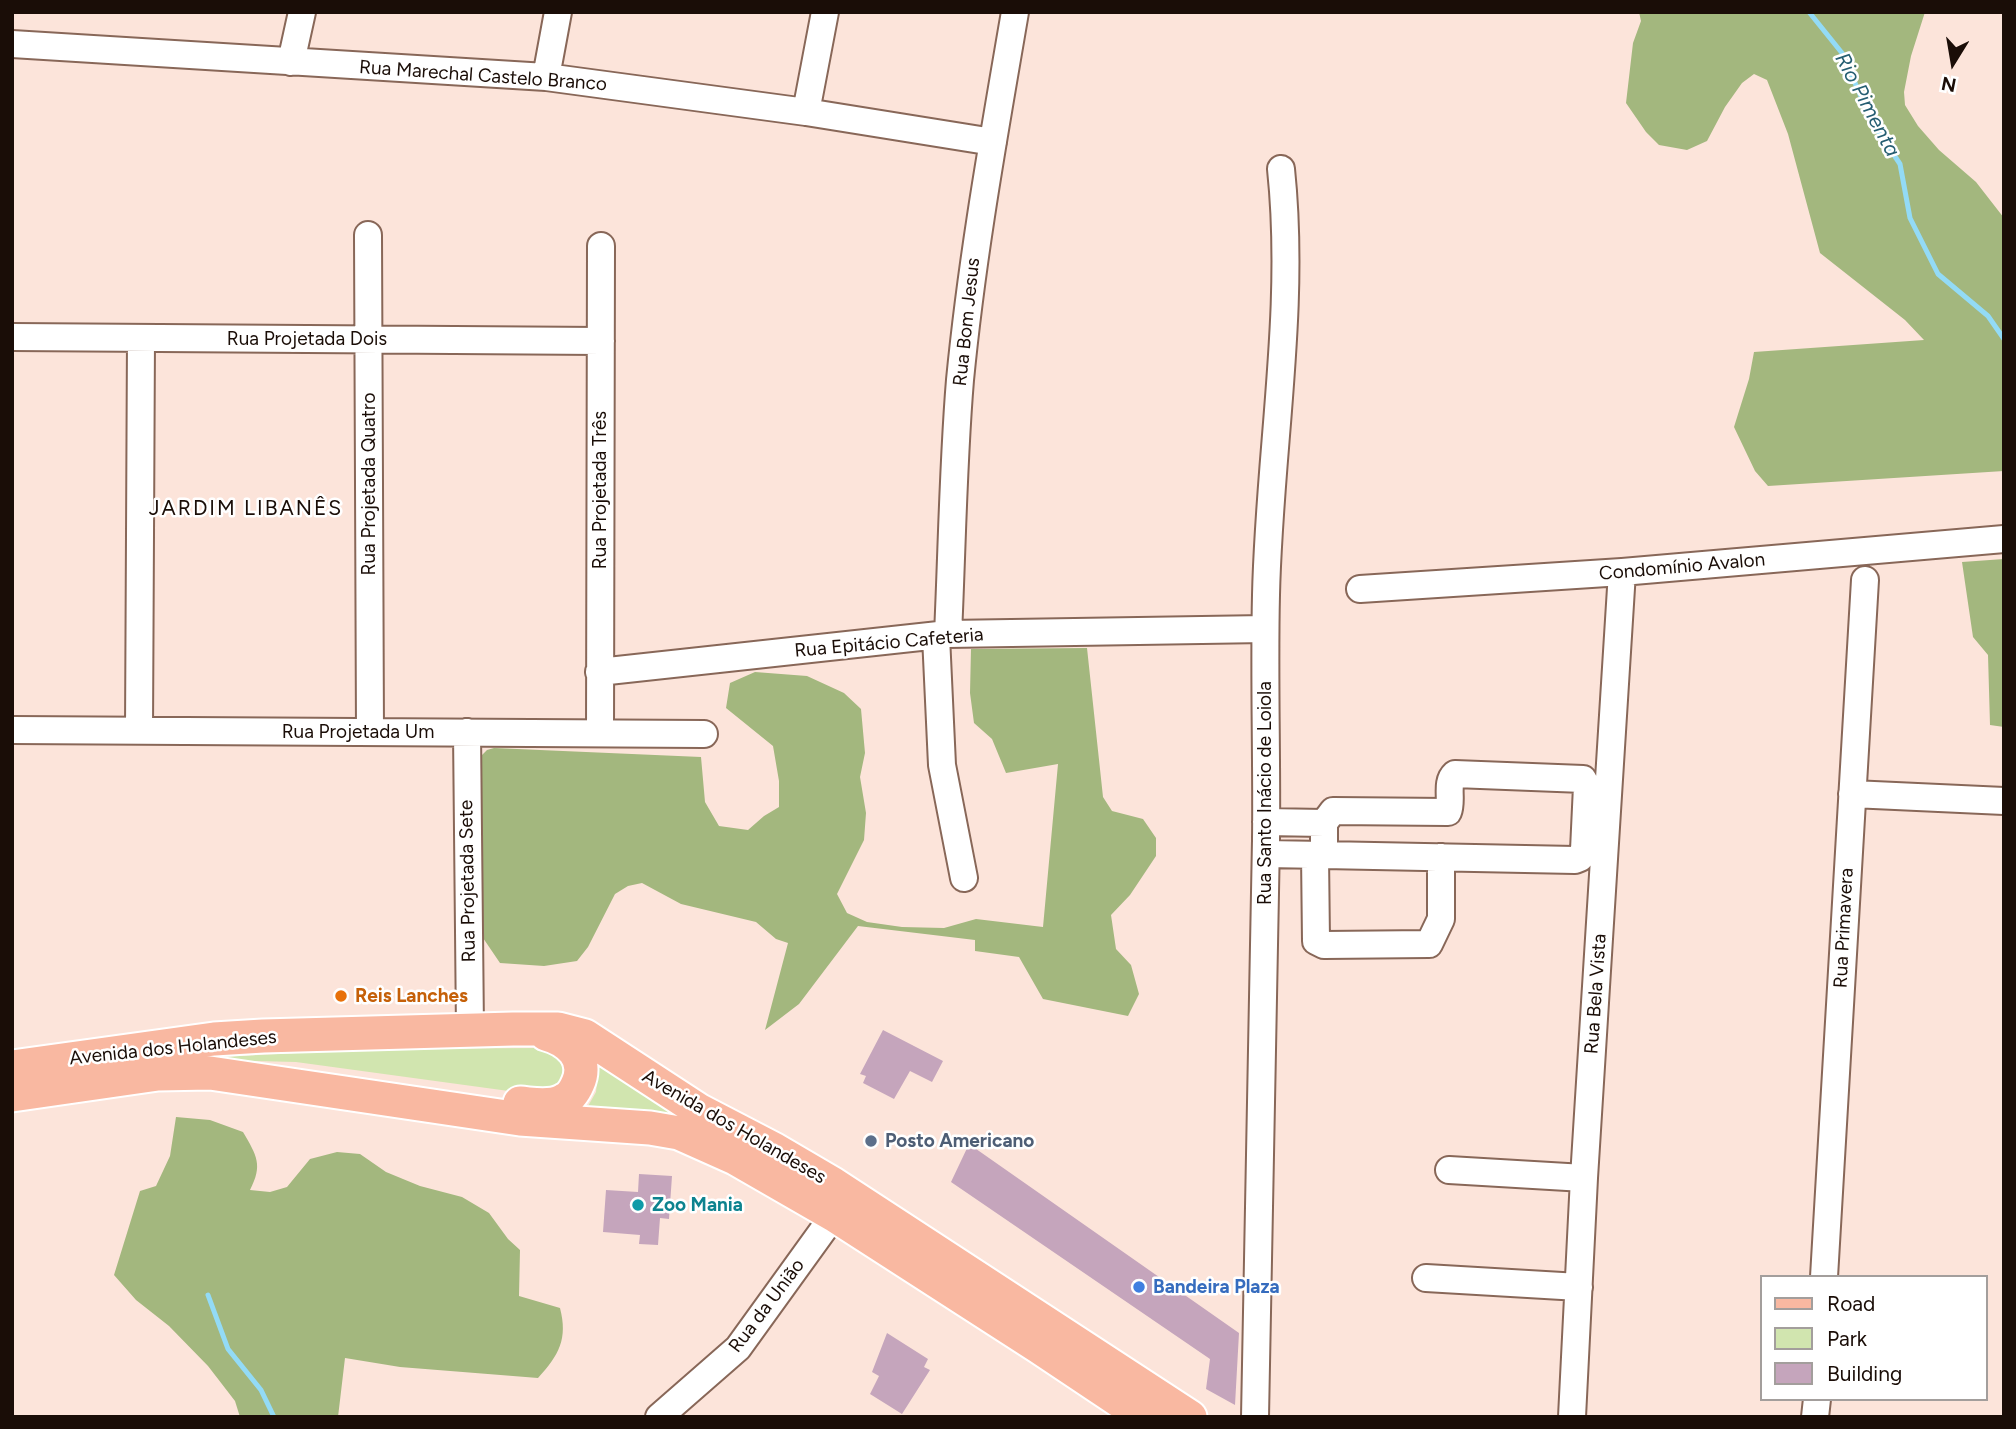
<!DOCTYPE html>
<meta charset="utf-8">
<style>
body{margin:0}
#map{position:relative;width:2016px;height:1429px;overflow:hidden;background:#fce4da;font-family:Figtree,sans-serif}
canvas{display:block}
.frame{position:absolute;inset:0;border:14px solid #1a0d07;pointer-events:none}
.legend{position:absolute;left:1760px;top:1275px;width:228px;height:126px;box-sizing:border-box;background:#fff;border:2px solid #a39e9c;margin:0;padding:9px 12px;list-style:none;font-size:21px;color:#1a0d07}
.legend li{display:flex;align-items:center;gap:14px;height:35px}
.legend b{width:35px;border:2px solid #a39e9c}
.north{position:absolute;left:1918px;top:28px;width:70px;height:70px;-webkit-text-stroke:5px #fff;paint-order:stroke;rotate:191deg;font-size:19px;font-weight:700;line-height:28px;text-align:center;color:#1a0d07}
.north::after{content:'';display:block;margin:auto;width:24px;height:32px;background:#1a0d07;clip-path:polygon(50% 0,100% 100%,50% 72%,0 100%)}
</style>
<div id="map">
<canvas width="2016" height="1429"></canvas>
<div class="frame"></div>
<ul class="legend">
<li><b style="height:9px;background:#f9b8a1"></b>Road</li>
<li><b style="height:19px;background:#d1e5af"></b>Park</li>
<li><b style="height:19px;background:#c5a5bc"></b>Building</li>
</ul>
<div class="north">N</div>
</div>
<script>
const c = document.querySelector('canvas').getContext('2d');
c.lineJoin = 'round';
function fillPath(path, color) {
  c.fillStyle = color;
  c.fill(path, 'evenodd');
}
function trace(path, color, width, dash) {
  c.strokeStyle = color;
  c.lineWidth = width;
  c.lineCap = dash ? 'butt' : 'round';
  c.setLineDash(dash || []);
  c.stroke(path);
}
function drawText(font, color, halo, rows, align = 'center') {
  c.font = font + ' Figtree,sans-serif';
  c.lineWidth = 5;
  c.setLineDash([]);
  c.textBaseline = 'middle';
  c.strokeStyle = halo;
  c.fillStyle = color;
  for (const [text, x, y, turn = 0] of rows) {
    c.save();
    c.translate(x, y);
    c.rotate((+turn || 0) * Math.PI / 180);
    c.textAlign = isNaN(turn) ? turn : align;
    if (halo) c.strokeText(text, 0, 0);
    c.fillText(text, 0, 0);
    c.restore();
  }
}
fillPath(new Path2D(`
 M539 1048C557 1052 569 1067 559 1084L538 1095 296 1062 256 1061 199 1063 201 1058 373 1049Z
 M599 1062 701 1122 587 1108 596 1092Z`), '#d1e5af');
fillPath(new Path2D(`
 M1639 12H1925L1911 56 1904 92 1905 105 1918 126 1939 150 1976 182 2004 218V471L1768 486 1755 471 1734 427 1749 379 1754 352 1924 340 1905 320 1820 253 1788 134 1767 80 1754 74 1742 83 1725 107 1707 141 1687 150 1659 145 1646 132 1626 103 1633 43 1641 21Z
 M2004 559V727L1990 725 1988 655 1973 637 1962 562Z
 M1087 648 1103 797 1112 811 1143 819 1156 838V856L1130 895 1111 915 1116 949 1131 965 1139 994 1128 1016 1043 999 1019 957 975 951V940L858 926 799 1004 765 1030 788 943 776 939 756 922 681 904 642 883 628 886 615 894 588 947 577 961 544 966 500 963 481 935 480 757 487 750 494 748 701 757 705 802 719 826 748 830 764 816 779 807V781L773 746 726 708 730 683 755 672 807 676 844 693 861 709 865 753 860 777 866 813 864 840 837 894 847 913 867 922 902 927 944 928 976 919 1043 927 1058 764 1006 773 992 739 974 723 970 693 971 649Z
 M176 1117 210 1120 243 1132C257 1156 263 1165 250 1190L270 1192 287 1187 310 1159 337 1152 360 1154 386 1172 420 1186 462 1197 489 1213 508 1239 520 1250 519 1296 560 1308C568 1339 559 1355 538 1378L400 1367 345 1358 338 1417H240L235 1401 208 1366 169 1326 136 1300 114 1275 140 1191 156 1186 170 1156Z`), '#a3b77e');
trace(new Path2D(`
 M1809 12 1842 53 1872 122 1900 164 1910 218 1938 274 1988 316 2004 339
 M208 1295 228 1349 261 1390 274 1417`), '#93dbf6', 5);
fillPath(new Path2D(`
 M883 1030 943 1061 932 1082 910 1071 894 1099 863 1083 866 1076 860 1074Z
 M969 1144 1239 1333 1235 1405 1206 1389 1210 1359 951 1182Z
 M639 1174 672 1176 669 1219 660 1218 658 1245 639 1244 640 1235 603 1232 606 1190 638 1192Z
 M887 1333 928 1359 924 1367 930 1370 902 1414 870 1394 879 1376 872 1372Z`), '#c5a5bc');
const minor = new Path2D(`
 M12 44 546 77 806 112 993 142
 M291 62 302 12
 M546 77 558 12
 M806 112 825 12
 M368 235 370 732
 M12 337 601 341
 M1360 589 1622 572 2004 539
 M948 634C952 549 953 464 960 380 972 256 994 135 1015 12
 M936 636 942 765 964 878
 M599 672 948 634 1265 629
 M12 730 704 734
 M139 730 141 338
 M467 732 470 1030
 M600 733 601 246
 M1852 794 2004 801
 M1324 823 1333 811 1448 812C1453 800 1445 783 1455 774L1583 779 1587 786 1584 850 1580 858 1575 860 1324 855
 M1266 854 1324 855V823L1266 822
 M1315 855 1316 941 1324 945 1429 944 1441 919V857
 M1449 1170 1584 1178
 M1824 1277 1865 580
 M1426 1278 1579 1287
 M659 1417 738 1348 834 1215
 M1255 1417C1259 1224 1264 1032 1266 840 1267 758 1264 676 1266 595 1269 453 1296 311 1281 169
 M1572 1417 1584 1178 1622 572
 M1815 1417 1817 1399`);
const major = new Path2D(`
 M12 1067 214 1039 263 1036 513 1029H558L585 1036 700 1111 775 1150 833 1184 1190 1417
 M12 1095 158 1074 210 1073 520 1119 650 1128 679 1133 735 1158 834 1215 1039 1347 1144 1417
 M520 1103C534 1104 551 1108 564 1100 571 1097 575 1090 578 1083 589 1058 568 1040 546 1034`);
trace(minor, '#886758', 30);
trace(major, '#fff', 37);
trace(minor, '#fff', 26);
trace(major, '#f9b8a1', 33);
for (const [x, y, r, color] of [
 [341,996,7,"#e8710a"],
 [871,1141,7,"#5c6f8a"],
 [638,1205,7,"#0f9aa8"],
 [1139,1287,7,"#3f7fe0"]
]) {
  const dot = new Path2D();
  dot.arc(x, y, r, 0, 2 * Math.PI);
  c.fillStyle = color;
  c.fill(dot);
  trace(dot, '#fff', 2.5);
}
drawText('19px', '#1a0d07', '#fff', [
 ["Rua Marechal Castelo Branco",483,76,4],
 ["Rua Bom Jesus",967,322,-84],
 ["Rua Projetada Dois",307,339],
 ["Rua Projetada Quatro",369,484,-90],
 ["Rua Projetada Três",600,490,-90],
 ["Condomínio Avalon",1682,567,-5],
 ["Rua Epitácio Cafeteria",889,643,-5],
 ["Rua Projetada Um",358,732],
 ["Rua Santo Inácio de Loiola",1265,793,-90],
 ["Rua Projetada Sete",468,881,-91],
 ["Rua Primavera",1844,928,-87],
 ["Rua Bela Vista",1596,994,-86],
 ["Avenida dos Holandeses",173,1048,-6],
 ["Avenida dos Holandeses",734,1127,30],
 ["Rua da União",767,1306,-53]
]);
drawText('bold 19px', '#c56008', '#fff', [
 ["Reis Lanches",355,996]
], 'left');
drawText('bold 19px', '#4e5e75', '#fff', [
 ["Posto Americano",885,1141]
], 'left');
drawText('bold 19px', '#0d838f', '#fff', [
 ["Zoo Mania",652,1205]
], 'left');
drawText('bold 19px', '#366cbe', '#fff', [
 ["Bandeira Plaza",1153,1287]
], 'left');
drawText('italic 21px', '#255e72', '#fff', [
 ["Rio Pimenta",1867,105,62]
]);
c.letterSpacing = '2px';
drawText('21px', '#1a0d07', '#fff', [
 ["JARDIM LIBANÊS",246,509]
]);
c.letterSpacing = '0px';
</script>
